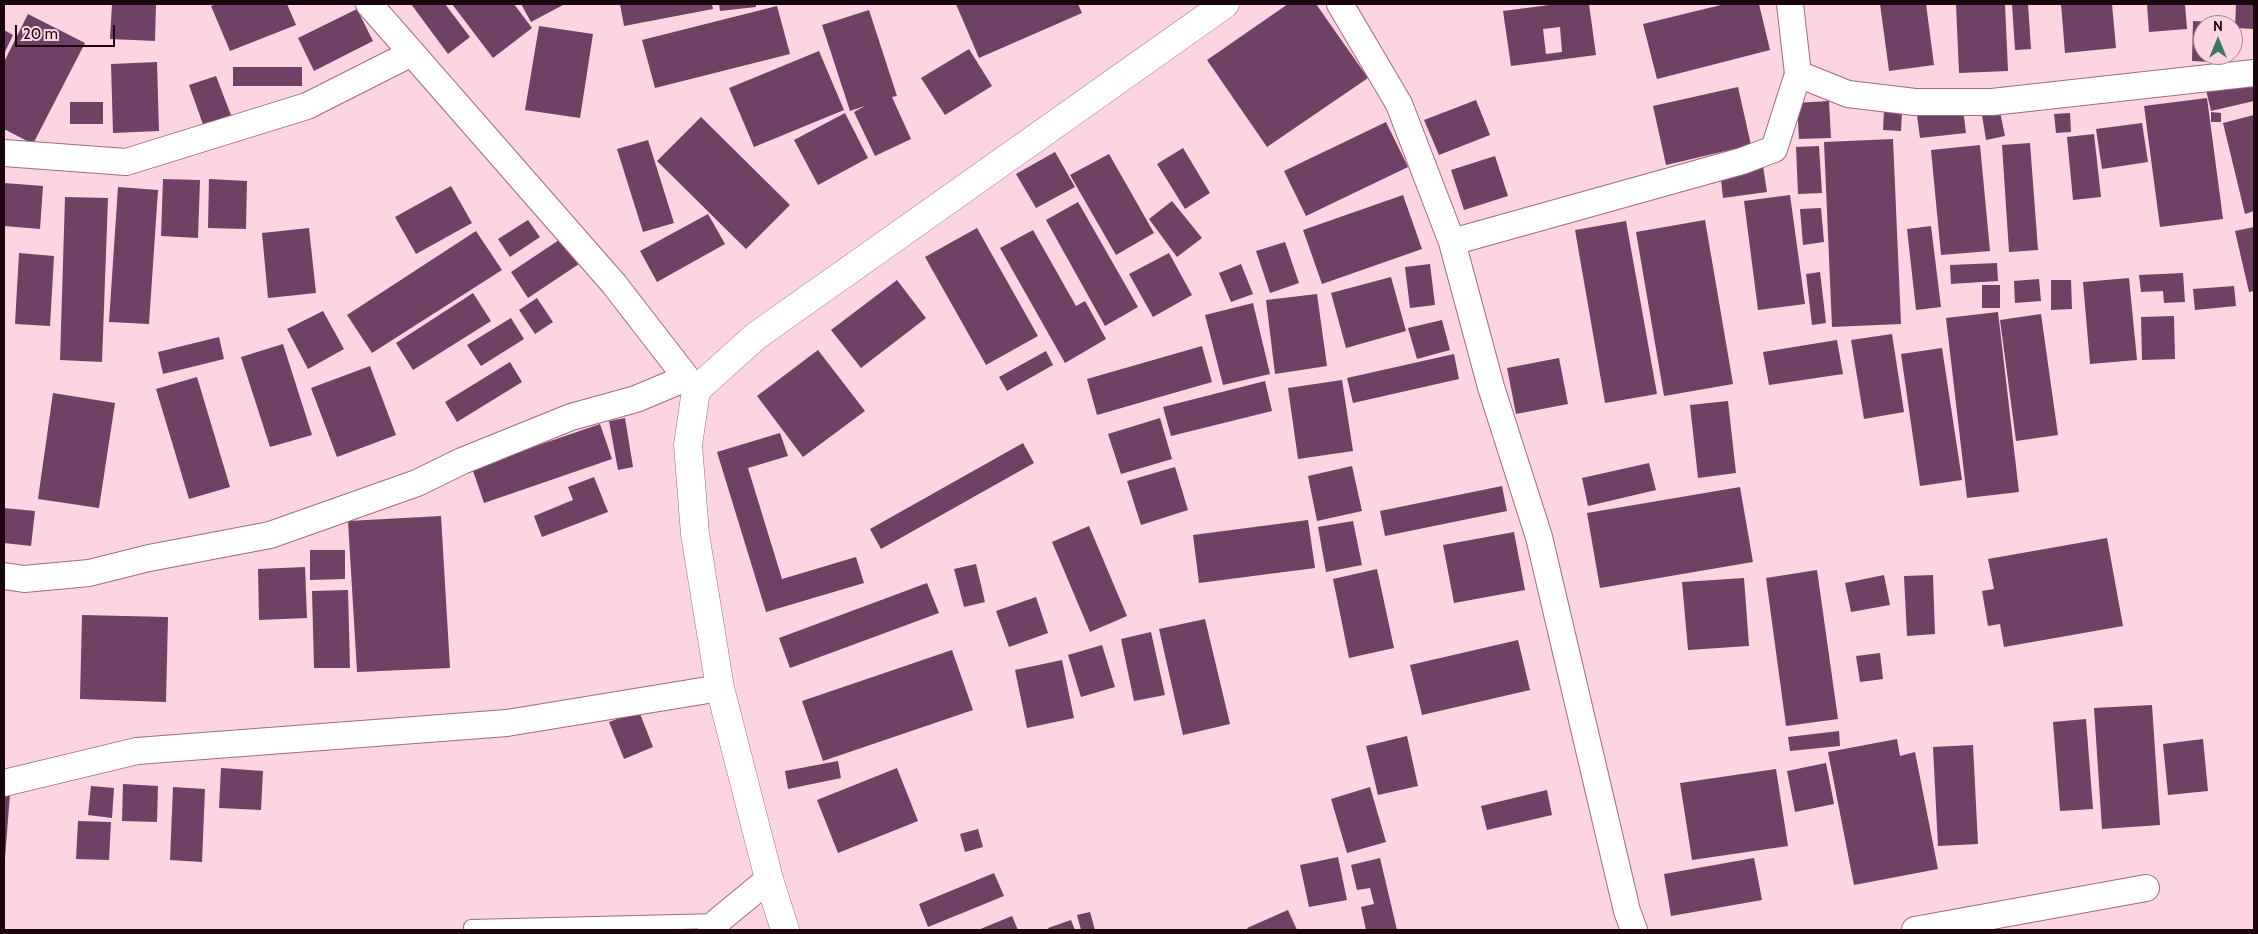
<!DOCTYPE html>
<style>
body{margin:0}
#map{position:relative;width:2258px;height:934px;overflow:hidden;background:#fcd4e2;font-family:Cabin,sans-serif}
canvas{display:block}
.frame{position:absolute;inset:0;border:5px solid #1b060f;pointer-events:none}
.north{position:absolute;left:2193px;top:15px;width:50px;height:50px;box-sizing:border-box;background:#fcd4e2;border:1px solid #a2828e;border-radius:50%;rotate:0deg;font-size:14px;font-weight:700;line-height:20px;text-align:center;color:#1b060f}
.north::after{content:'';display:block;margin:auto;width:18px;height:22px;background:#367869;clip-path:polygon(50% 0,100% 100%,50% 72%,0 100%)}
.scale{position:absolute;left:15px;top:25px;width:100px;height:22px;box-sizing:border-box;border:2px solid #1b060f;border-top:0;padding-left:6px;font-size:15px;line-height:18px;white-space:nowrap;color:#1b060f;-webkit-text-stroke:4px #fcd4e2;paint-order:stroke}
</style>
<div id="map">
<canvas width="2258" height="934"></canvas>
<div class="frame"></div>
<div class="north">N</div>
<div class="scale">20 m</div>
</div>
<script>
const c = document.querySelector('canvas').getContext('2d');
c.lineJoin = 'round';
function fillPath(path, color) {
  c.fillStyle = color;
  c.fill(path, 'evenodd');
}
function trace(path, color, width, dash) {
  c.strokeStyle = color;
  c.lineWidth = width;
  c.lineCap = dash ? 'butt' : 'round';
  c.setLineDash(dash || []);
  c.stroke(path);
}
fillPath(new Path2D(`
 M112 4H156L155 41 110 39Z
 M218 4H287L296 25 230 51 211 6Z
 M411 4H445L470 37 448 54Z
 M452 4H514L532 28 493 58Z
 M521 4H565L531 22Z
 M620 4H712L713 9 624 26Z
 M719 4H756V7L720 11Z
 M956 4H1078L1082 13 979 58Z
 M1288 4H1316L1368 78 1267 147 1207 60Z
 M1557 4H1589L1596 55 1511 66 1503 11ZM1560 27 1562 52 1546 54 1543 29Z
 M1725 4H1759L1770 50 1657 79 1643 24Z
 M1880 4H1926L1934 65 1889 71Z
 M1956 4H2005L2008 71 1959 73Z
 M2012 4H2028L2031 49 2015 50Z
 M2061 4H2112L2116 48 2065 53Z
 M2147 4H2185L2187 29 2149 32Z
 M2236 4H2254V29L2235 28Z
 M777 6 790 54 655 88 642 40Z
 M357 9 373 41 314 71 298 38Z
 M869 10 897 96 892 97 911 139 875 156 854 112 865 106 850 111 822 25Z
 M28 14 85 43 33 144 4 129V62Z
 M2193 21 2214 22V25H2203V55H2214L2213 62 2192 61Z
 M539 26 593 34 580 118 525 110Z
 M4 30 13 35 4 54Z
 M969 49 992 86 945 115 921 78Z
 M819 51 844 110 754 147 729 88Z
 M157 62 159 131 113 133 111 64Z
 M233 67H302V86H233Z
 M216 76 234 123 206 133 189 85Z
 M2254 79V101L2211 111 2206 90Z
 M1738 87 1751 145 1666 165 1653 106Z
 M2207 98 2223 219 2160 227 2144 106Z
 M1476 100 1490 135 1439 155 1424 120Z
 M1829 101 1831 138 1799 139 1797 103Z
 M70 102H103V124H70Z
 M1963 109 1966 133 1920 138 1917 115Z
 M1884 110 1902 111 1901 131 1883 130Z
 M2000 112 2005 136 1986 140 1982 115Z
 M2211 112 2221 113V122H2211Z
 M845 113 868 158 818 185 794 140Z
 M2070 113 2071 132 2056 133 2054 114Z
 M2254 115V211L2245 214 2223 123Z
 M701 117 790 205 746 249 657 161Z
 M1386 122 1408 167 1306 216 1284 171Z
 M2142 123 2148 162 2102 169 2096 129Z
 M2094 134 2101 197 2073 200 2067 137Z
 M1893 139 1901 324 1832 327 1824 142Z
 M648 140 674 223 643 232 617 149Z
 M2030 143 2038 250 2009 252 2002 145Z
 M1980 145 1990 251 1941 255 1931 150Z
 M1819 146 1822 193 1798 194 1796 147Z
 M1183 148 1210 193 1185 209 1157 164Z
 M1055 152 1075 187 1036 208 1016 174Z
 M1109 154 1154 233 1116 255 1070 175Z
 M1495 156 1508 196 1464 210 1451 170Z
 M1763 166 1767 192 1723 198 1720 171Z
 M163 179 200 180 198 238 161 236Z
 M209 179 247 181 246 229 208 228Z
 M4 183 43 186 40 229 4 226Z
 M451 186 472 223 416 254 395 217Z
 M118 187 158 190 149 324 109 322Z
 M1403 195 1422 249 1322 284 1303 230Z
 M1790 195 1805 304 1758 310 1744 201Z
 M65 197 108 198 102 362 60 360Z
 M1172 201 1202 238 1177 257 1149 219Z
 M1078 202 1138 307 1105 326 1046 220Z
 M1821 208 1824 242 1803 245 1800 209Z
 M708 214 725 244 657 282 640 251Z
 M528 220 540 237 510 257 498 239Z
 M1705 220 1733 384 1664 396 1636 232Z
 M1626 221 1657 394 1605 403 1575 230Z
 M1931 226 1941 307 1916 310 1907 229Z
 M2254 227V291L2249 292 2235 231Z
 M309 228 316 293 268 298 262 233Z
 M977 228 1038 336 986 365 925 257Z
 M1033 230 1076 306 1085 301 1106 339 1065 363 1000 248Z
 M476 231 502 270 372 353 347 315Z
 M562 238 579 264 528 298 511 272Z
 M1285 242 1299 283 1270 293 1256 251Z
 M19 253 54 256 50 326 15 324Z
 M1169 253 1192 295 1153 317 1129 274Z
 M1997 263 1998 281 1951 284 1950 265Z
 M1241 264 1253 294 1231 302 1219 273Z
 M1430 264 1435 305 1410 308 1405 267Z
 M1820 272 1826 323 1812 325 1806 274Z
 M2183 273 2185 302 2164 303 2163 291 2141 292 2139 275Z
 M1391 277 1406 331 1346 348 1331 293Z
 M2129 278 2137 360 2090 364 2083 282Z
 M2039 279 2041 301 2015 303 2014 281Z
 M897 280 926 318 861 368 831 330Z
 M2051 280H2071L2072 309 2051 310Z
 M1982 285H2000V308H1982Z
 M2234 286 2236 306 2195 310 2193 289Z
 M473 293 491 321 413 370 396 343Z
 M1317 294 1327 366 1275 374 1266 300Z
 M537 298 553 322 535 334 519 310Z
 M1253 303 1270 374 1223 385 1205 315Z
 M323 311 344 349 308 369 287 329Z
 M1998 312 2019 492 1967 498 1946 318Z
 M2041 314 2058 435 2016 441 2000 320Z
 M2174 316 2175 359 2142 360 2141 317Z
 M511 318 524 339 481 366 467 345Z
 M1442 320 1450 350 1417 359 1408 328Z
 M1892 334 1904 412 1864 419 1851 340Z
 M219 337 224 359 163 374 158 352Z
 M1837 340 1843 374 1769 385 1763 352Z
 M283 344 312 435 270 447 241 357Z
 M1202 346 1212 382 1097 415 1087 379Z
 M1942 348 1962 480 1920 486 1901 354Z
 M818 350 865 411 803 457 757 396Z
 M1046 351 1053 365 1007 391 999 377Z
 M1454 354 1459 379 1353 403 1347 378Z
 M1559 358 1568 404 1516 414 1507 368Z
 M510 362 522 382 457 422 445 402Z
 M370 366 396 435 337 457 311 388Z
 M197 377 230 487 189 499 156 389Z
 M1342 380 1353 451 1298 459 1288 388Z
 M1265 381 1272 411 1171 436 1163 407Z
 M53 393 115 403 99 508 38 499Z
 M1728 401 1736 473 1698 478 1690 405Z
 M625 418 633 467 618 470 609 421Z
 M1160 418 1172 459 1121 474 1108 434Z
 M600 424 612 459 484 503 472 468Z
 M780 433 788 456 748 468 782 579 856 557 864 583 766 612 717 452Z
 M1023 443 1034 463 881 549 870 529Z
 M1649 463 1656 490 1588 506 1582 478Z
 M1352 466 1362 511 1317 521 1308 476Z
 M1175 467 1188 510 1141 525 1127 481Z
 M594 477 608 512 542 537 534 516 573 500 568 487Z
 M1502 486 1507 511 1385 536 1380 511Z
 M1740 487 1753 562 1600 588 1587 513Z
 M4 508 35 511 31 546 4 543Z
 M441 516 450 668 357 672 348 521Z
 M1308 520 1315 568 1199 583 1193 535Z
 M1353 521 1362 565 1326 572 1318 527Z
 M1089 526 1127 616 1090 632 1052 542Z
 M1514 532 1525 590 1454 603 1443 545Z
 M2107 538 2123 626 2004 647 2000 624 1988 626 1982 591 1994 589 1988 559Z
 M310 550H345V579L310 580Z
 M976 564 985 602 964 607 954 569Z
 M305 567 307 618 259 620 258 569Z
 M1377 569 1394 648 1349 658 1333 579Z
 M1817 570 1838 719 1786 726 1766 578Z
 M1884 575 1890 605 1851 612 1845 583Z
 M1933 575 1935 634 1907 636 1904 576Z
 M1744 578 1749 646 1688 650 1682 582Z
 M927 583 939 613 790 668 779 638Z
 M348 590 350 668H314L312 591Z
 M1036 597 1048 633 1009 647 996 611Z
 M82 615 168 617 166 702 80 699Z
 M1205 619 1230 724 1183 735 1159 629Z
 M1151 632 1165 695 1134 701 1121 639Z
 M1518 640 1530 690 1422 715 1410 665Z
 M1102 645 1115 687 1081 697 1068 655Z
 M952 650 973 710 823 761 802 701Z
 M1880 653 1883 679 1860 682 1856 656Z
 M1062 660 1074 718 1027 728 1015 670Z
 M2152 705 2160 825 2102 829 2094 708Z
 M639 711 653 747 624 759 609 722Z
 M2086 719 2093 809 2060 811 2053 722Z
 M1839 731 1840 746 1790 751 1788 737Z
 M1407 736 1418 786 1378 795 1366 746Z
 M1897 739 1900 756 1915 752 1938 869 1854 885 1828 752Z
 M2203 739 2208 791 2168 795 2163 744Z
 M1973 745 1978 844 1938 846 1933 747Z
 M838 761 841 778 788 789 785 771Z
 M1826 763 1834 804 1795 812 1787 771Z
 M221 768 263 771 261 810 219 808Z
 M897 768 918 821 838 853 817 800Z
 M1776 769 1788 846 1692 860 1680 783Z
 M123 784 158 786 157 822 122 821Z
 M91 786 114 788 112 818 88 815Z
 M173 787 205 789 202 862 170 860Z
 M1370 787 1386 842 1347 853 1331 799Z
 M1547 790 1552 815 1487 830 1481 806Z
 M4 793 10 794 5 858 4 857Z
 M78 821 111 822 109 860 76 859Z
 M978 829 983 847 965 852 960 834Z
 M1338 857 1347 900 1309 907 1300 865Z
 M1380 858 1397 930H1366L1361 907 1374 904 1370 888 1357 890 1351 865Z
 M1754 858 1762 900 1671 916 1664 874Z
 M994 873 1004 896 928 927 919 904Z
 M1288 910 1297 930H1248L1247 928Z
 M1090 912 1095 930H1081L1077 915Z
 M1012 916 1018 930H978Z
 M1071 920 1075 930H1049L1048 928Z`), '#6f4164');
const service = new Path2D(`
 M471 927 718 921`);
const minor = new Path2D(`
 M369 4 614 284 696 390
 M1340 4 1399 104 1452 242 1491 387 1539 537 1627 911 1634 930
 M1790 4 1798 74 1848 94 1915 102H1992L2254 73
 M4 153 126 162 307 106 412 53
 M1452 242 1742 161 1774 149 1798 74
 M4 576 24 579 89 573 149 558 270 535 417 483 462 461 571 417 636 399 686 378
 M4 783 137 751 507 723 720 688
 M711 930 718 921 769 879
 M1915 930 2146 888`);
const tertiary = new Path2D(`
 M785 930 769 879 720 688 695 534 688 445 696 390 756 336 1225 4`);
trace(service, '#a3697e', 16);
trace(minor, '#a3697e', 28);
trace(tertiary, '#a3697e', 29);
trace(service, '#fff', 14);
trace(minor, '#fff', 26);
trace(tertiary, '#fff', 28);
</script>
